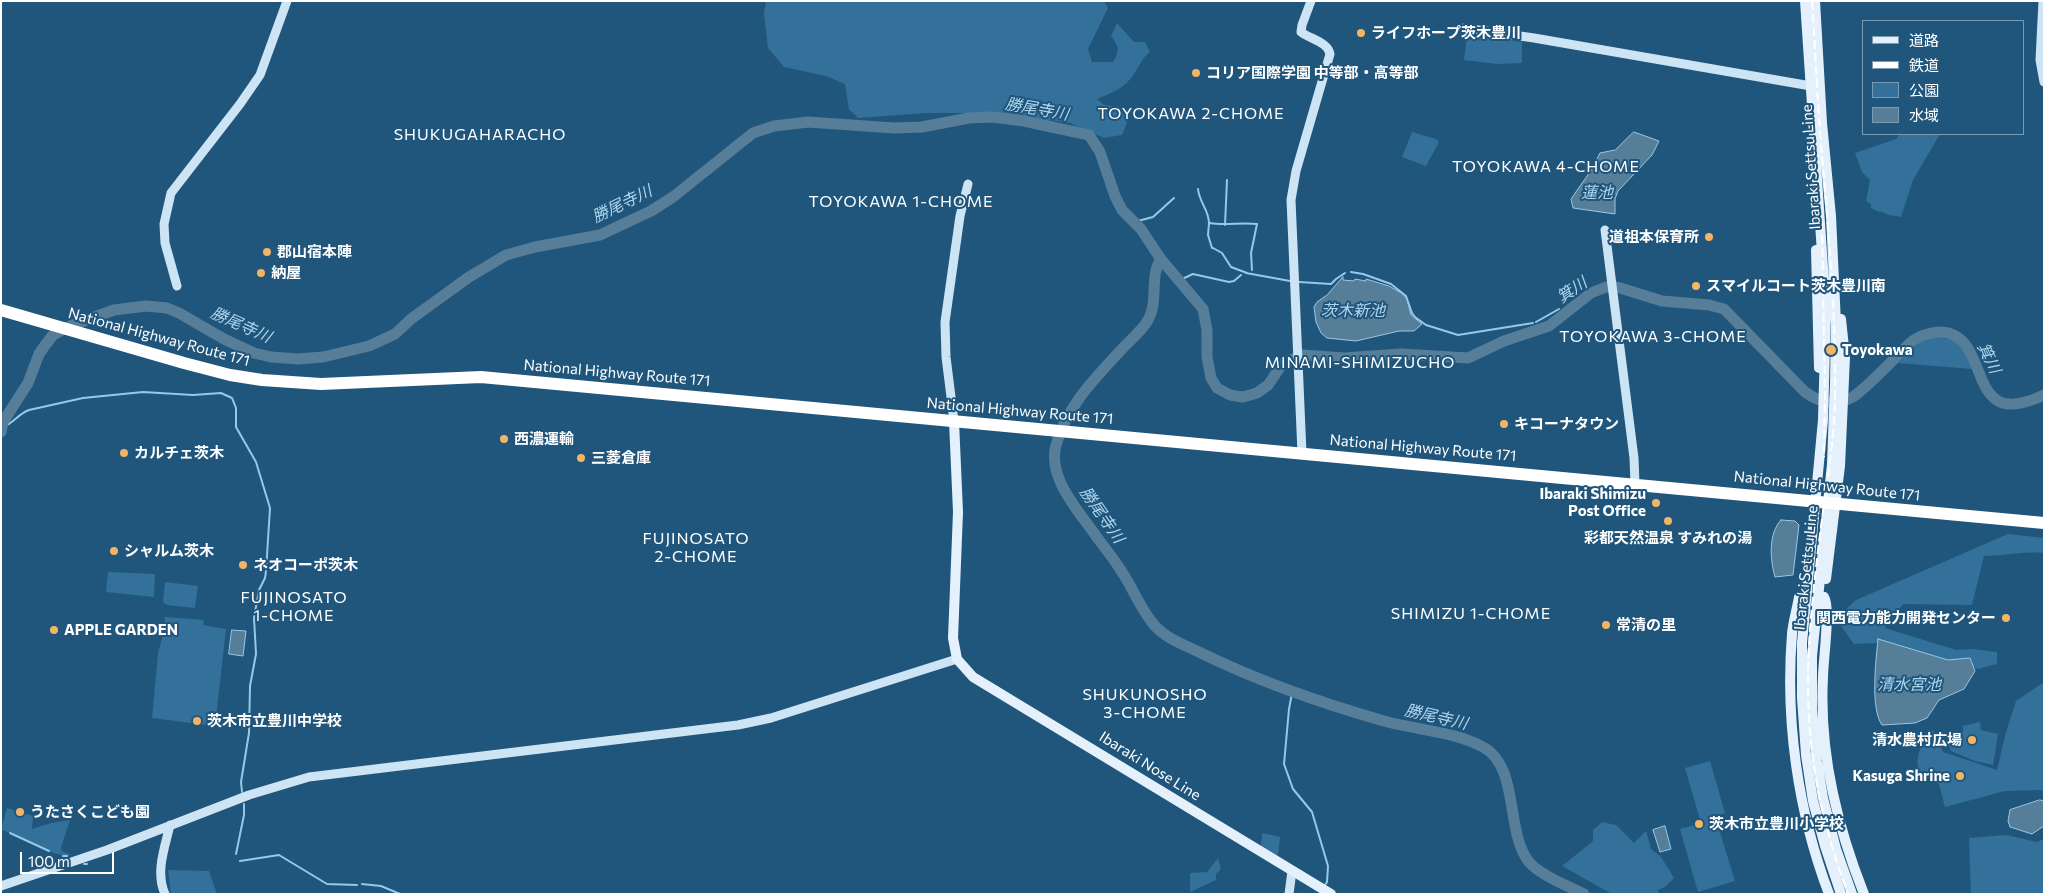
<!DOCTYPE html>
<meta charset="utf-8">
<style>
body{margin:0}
#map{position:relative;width:2045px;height:895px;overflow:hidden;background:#20567c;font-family:Commissioner,"Noto Sans JP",sans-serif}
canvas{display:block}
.frame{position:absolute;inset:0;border:2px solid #fff;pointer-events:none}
.legend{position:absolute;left:1862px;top:20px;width:162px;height:115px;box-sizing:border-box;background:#20567c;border:1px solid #799ab0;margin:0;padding:6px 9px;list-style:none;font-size:15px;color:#fff}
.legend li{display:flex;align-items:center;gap:10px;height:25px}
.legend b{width:25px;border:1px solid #799ab0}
.scale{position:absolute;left:20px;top:852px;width:94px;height:22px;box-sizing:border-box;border:2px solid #fff;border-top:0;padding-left:6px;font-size:15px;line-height:18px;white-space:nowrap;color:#fff;-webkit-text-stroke:4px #20567c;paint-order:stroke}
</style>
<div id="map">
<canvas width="2045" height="895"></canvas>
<div class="frame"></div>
<ul class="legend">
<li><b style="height:6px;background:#e4f1fd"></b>道路</li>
<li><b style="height:6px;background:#fff"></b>鉄道</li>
<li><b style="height:14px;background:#33709a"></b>公園</li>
<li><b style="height:14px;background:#577e99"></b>水域</li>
</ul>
<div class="scale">100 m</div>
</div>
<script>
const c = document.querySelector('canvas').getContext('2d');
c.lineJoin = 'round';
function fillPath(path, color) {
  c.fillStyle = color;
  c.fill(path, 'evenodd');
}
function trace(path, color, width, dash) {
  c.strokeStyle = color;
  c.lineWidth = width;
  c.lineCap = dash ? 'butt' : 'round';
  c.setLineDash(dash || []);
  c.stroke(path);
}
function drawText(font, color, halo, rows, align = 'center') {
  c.font = font + ' Commissioner,"Noto Sans JP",sans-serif';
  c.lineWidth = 4;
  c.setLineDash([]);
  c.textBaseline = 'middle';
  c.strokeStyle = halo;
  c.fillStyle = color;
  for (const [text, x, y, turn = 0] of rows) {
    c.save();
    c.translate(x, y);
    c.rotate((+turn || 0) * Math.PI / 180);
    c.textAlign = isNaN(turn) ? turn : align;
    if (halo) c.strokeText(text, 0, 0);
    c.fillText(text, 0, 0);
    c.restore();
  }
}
fillPath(new Path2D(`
 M766 1H1104L1108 8 1088 49 1092 62H1113C1120 51 1119 46 1111 36L1117 23 1134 42H1145L1150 52C1139 61 1139 69 1131 78 1123 89 1109 94 1097 99L1104 105 1121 107 1127 123 1122 135 1104 138 1070 123 1017 116 961 113H927L858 118 849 109 845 84 826 76 784 67 768 48 764 13Z
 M1471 34 1522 42V63L1497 64 1464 60 1467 36Z
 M1412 132 1436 139 1439 142 1426 166 1402 157Z
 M1900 134H1940L1913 180 1901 217 1889 215 1880 211 1879 212 1871 208V204L1866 201 1870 180 1862 172 1855 153 1896 139Z
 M1936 337 1959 341 1972 369 1898 363 1920 342Z
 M2008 534 2044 538V553C2024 551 2004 556 1984 556L1972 605 1903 604 1885 628 1956 650 1971 649 1997 652V664L1978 669 1967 664 1946 663 1877 643 1854 644 1841 626 1844 611 1856 600Z
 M108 572 155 574 154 597 106 592Z
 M165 582 198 586 195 608 167 605 163 602Z
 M165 617 204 620 203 625 226 629 215 726 152 718 158 653 163 635Z
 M2044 682V793L2041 790 2005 791 1945 807 1939 784 1919 774C1914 755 1922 744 1933 730L1943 752 1997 770 2006 732 2016 701Z
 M1980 722 1981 730 1998 734 1993 765 1975 761 1951 751 1945 735 1963 731V726Z
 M1710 761 1725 813 1715 816 1735 881 1698 892 1680 829 1701 823 1685 768Z
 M7 808 33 816 32 829 51 823 70 820 61 848 62 851 71 855C55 860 20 833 1 830Z
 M1602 822 1616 825 1634 843 1646 831 1651 849 1661 857 1674 878 1665 887 1658 890 1659 894H1612L1562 866 1593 841V830Z
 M1262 833 1280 837 1278 855 1270 853 1261 848Z
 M2006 835 2037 842 2044 839V894H1971L1969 838Z
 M1218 858 1221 869 1216 874V880L1190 892V873L1207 872Z
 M168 870 209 871 217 894H171Z`), '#33709a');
const water = new Path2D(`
 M1634 132 1659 141 1652 155 1618 191 1615 199V214L1573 208 1571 199 1592 169 1600 153 1615 150Z
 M1343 277V280L1354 281 1355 279 1366 281V279L1389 286 1403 294 1407 299 1411 315 1422 324 1414 331H1399L1356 341 1327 338 1321 333 1316 322 1314 307 1317 302 1327 295Z
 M1781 520 1795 521 1799 525 1793 575 1775 577C1770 559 1768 534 1781 520Z
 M232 630 246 631 243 656 229 654Z
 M1878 639 1948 660 1970 658 1975 671 1964 689 1939 700 1927 718 1915 723 1882 725C1870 708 1876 660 1878 639Z
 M2040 800 2044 801V826L2032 834 2010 827 2008 821 2010 810Z
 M1665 826 1671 849 1660 852 1653 830Z`);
fillPath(water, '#577e99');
trace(water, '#96c8e8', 1);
trace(new Path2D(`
 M1198 189C1199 202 1209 210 1209 223
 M1134 222 1153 217 1174 198
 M1209 223 1208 235 1212 248
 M1210 223C1226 226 1240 222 1257 224L1251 253 1252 270
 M1225 225 1227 180
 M1213 248 1222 253 1231 267 1247 273
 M1351 272 1363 274 1391 284 1406 296 1412 313 1415 317 1426 325 1458 335 1533 323
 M1246 273 1290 281
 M1180 280 1193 274 1229 282 1234 281 1241 275
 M1299 282 1331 284 1336 279 1345 273
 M1564 309 1567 311
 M1536 322 1559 309
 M3 427C14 423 18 414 29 410L83 398 143 392 193 395 221 393 232 398 236 408V427L256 462 270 508 266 571 265 578 259 590 254 618 256 654 250 686 249 733 241 782 242 792
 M1292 693 1289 709 1284 764 1293 789 1312 812 1328 866 1327 882 1325 885
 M10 833 49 851
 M236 854 244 815V804
 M63 856H67
 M240 861 279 855 327 884 357 885
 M84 864H87
 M362 884 381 886 400 894`), '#96c8e8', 2);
trace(new Path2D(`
 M1161 259C1149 276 1159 301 1148 320 1142 331 1130 340 1122 349 1095 378 1067 406 1056 445 1047 478 1079 511 1096 536 1105 548 1114 559 1122 572 1134 590 1140 609 1155 626 1167 639 1185 645 1201 653 1260 682 1321 703 1384 721 1416 730 1453 731 1483 747 1520 767 1505 832 1529 862 1540 875 1568 886 1584 894
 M1 432 3 422 28 383 39 354 46 344 53 335 70 326 114 310 146 306 167 308 179 313 224 339 254 353 271 357 298 359 323 357 369 346 395 334 411 319 469 277 506 255 535 247 600 235 651 211 673 197 753 133 774 126 808 122 894 128 922 127 969 118 992 117 1024 121 1089 135 1100 152 1115 196 1122 210 1141 229 1160 258 1203 309 1207 330V357L1211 378 1217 388 1230 395 1243 397 1257 393 1268 385 1283 363 1303 355 1344 358 1401 354 1468 358 1504 341 1549 326 1591 293 1606 287H1617L1662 301 1709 305 1724 309 1805 392C1820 403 1836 406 1853 397 1869 385 1883 370 1897 356 1902 351 1908 344 1914 340 1921 335 1930 333 1939 332 1995 332 1961 435 2044 395`), '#577e99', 11);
trace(new Path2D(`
 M2043 1 2040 60 2044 82
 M1464 28 1534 38 1811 86
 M1605 230 1634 458 1635 484
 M177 286 165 243 164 224 171 193 240 104 260 75 287 1
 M954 421 946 357 945 322 960 216 968 184
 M1302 453 1291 200 1296 171 1330 54C1328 42 1310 39 1301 32L1302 25 1311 1
 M1 886 107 850 249 795 309 777 738 725 771 718 957 659
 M165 894C155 872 165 847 170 825
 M1289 894 1292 871`), '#cde4f5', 9);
trace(new Path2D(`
 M1805 1 1826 312 1823 420 1802 643V698L1806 755 1813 801 1825 846 1841 894
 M1815 1 1822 123 1831 216 1836 324 1835 383 1832 464 1812 656V709L1817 761 1823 798 1836 849 1852 894
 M1816 250 1819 368
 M954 421 958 512 953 638 957 659 973 677 1331 894
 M1826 579 1840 466 1845 357 1841 319
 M1799 597C1797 609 1793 622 1792 634 1785 722 1798 812 1829 894
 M1824 597C1831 608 1823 661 1823 677 1819 750 1837 826 1864 894`), '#e4f1fd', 10);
trace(new Path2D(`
 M1 310 184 363 230 375 262 380 321 384 481 377 2044 523`), '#fff', 12);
trace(new Path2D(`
 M1812 1C1816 60 1818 119 1824 177 1830 251 1836 324 1835 398 1834 447 1825 494 1819 542 1813 593 1807 644 1808 695 1809 763 1824 830 1848 894
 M1822 222 1825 398 1824 457`), '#fff', 2, [9, 4]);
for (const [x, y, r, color] of [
 [1361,33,5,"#f3b564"],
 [1196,73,5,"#f3b564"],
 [1709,237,5,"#f3b564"],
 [267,252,5,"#f3b564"],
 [261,273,5,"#f3b564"],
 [1696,286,5,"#f3b564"],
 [1831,350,6,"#f3b564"],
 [1504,424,5,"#f3b564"],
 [504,439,5,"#f3b564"],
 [124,453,5,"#f3b564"],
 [581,458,5,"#f3b564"],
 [1656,503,5,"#f3b564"],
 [1668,521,5,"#f3b564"],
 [114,551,5,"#f3b564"],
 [243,565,5,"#f3b564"],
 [2006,618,5,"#f3b564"],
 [1606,625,5,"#f3b564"],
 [54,630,5,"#f3b564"],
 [197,721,5,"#f3b564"],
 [1972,740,5,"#f3b564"],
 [1960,776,5,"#f3b564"],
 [20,812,5,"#f3b564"],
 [1699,824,5,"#f3b564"]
]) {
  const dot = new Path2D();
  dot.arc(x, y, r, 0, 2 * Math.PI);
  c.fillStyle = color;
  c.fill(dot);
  trace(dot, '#20567c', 2);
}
drawText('bold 15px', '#fff', '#20567c', [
 ["ライフホープ茨木豊川",1371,33],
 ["コリア国際学園 中等部・高等部",1206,73],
 ["道祖本保育所",1699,237,"right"],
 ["郡山宿本陣",277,252],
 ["納屋",271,273],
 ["スマイルコート茨木豊川南",1706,286],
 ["Toyokawa",1842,350],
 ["キコーナタウン",1514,424],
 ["西濃運輸",514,439],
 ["カルチェ茨木",134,453],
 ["三菱倉庫",591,458],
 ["Ibaraki Shimizu",1646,494,"right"],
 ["Post Office",1646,511,"right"],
 ["彩都天然温泉 すみれの湯",1668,538,"center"],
 ["シャルム茨木",124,551],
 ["ネオコーポ茨木",253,565],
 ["関西電力能力開発センター",1996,618,"right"],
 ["常清の里",1616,625],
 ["APPLE GARDEN",64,630],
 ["茨木市立豊川中学校",207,721],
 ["清水農村広場",1962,740,"right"],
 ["Kasuga Shrine",1950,776,"right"],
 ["うたさくこども園",30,812],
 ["茨木市立豊川小学校",1709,824]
], 'left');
drawText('15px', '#fff', '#20567c', [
 ["Ibaraki Settsu Line",1811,167,-94],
 ["National Highway Route 171",159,337,15],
 ["National Highway Route 171",617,373,5],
 ["National Highway Route 171",1020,411,5],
 ["National Highway Route 171",1423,448,5],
 ["National Highway Route 171",1827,486,6],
 ["Ibaraki Settsu Line",1806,568,-84],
 ["Ibaraki Nose Line",1150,766,32]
]);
drawText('italic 16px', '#aed5ee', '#20567c', [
 ["勝尾寺川",1037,109,10],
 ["蓮池",1597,193],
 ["勝尾寺川",622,204,-26],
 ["箕川",1572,290,-34],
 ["茨木新池",1353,311],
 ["勝尾寺川",241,325,24],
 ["箕川",1989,358,64],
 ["勝尾寺川",1102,515,55],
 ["清水宮池",1909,685],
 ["勝尾寺川",1436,717,13]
]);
c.letterSpacing = '1px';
drawText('16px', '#fff', '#20567c', [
 ["TOYOKAWA 2-CHOME",1191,114],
 ["SHUKUGAHARACHO",480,135],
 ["TOYOKAWA 4-CHOME",1546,167],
 ["TOYOKAWA 1-CHOME",901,202],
 ["TOYOKAWA 3-CHOME",1653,337],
 ["MINAMI-SHIMIZUCHO",1360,363],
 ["FUJINOSATO",696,539],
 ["2-CHOME",696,557],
 ["FUJINOSATO",294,598],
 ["1-CHOME",294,616],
 ["SHIMIZU 1-CHOME",1471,614],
 ["SHUKUNOSHO",1145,695],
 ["3-CHOME",1145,713]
]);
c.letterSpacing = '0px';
</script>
